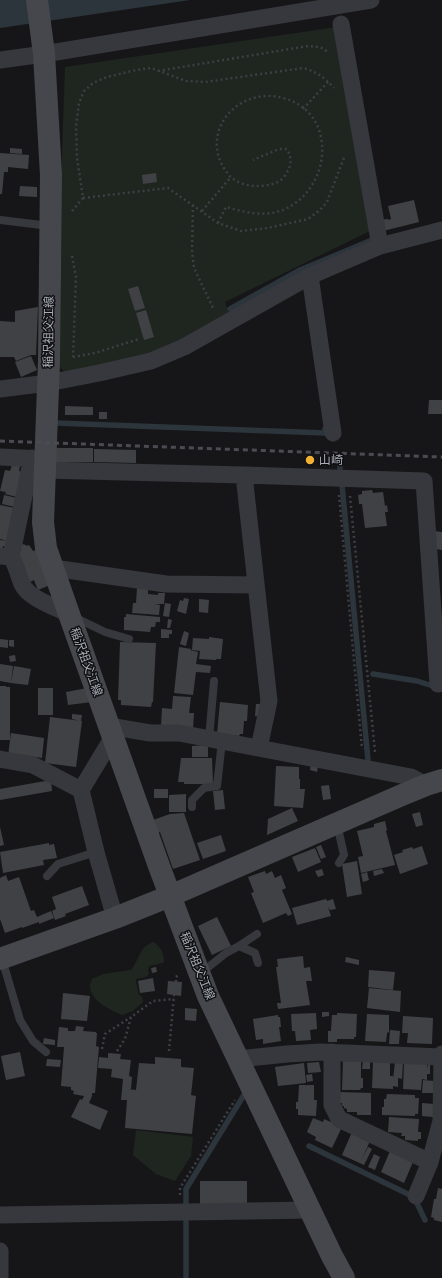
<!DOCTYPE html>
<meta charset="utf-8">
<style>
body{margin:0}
canvas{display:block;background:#161618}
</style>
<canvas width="442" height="1278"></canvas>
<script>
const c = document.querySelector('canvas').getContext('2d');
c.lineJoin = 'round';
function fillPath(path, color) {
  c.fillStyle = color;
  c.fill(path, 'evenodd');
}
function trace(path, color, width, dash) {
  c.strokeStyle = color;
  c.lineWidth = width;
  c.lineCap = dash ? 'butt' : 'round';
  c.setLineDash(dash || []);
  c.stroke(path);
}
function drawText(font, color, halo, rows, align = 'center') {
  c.font = font + ' "Alegreya Sans","Noto Sans JP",sans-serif';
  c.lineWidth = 3;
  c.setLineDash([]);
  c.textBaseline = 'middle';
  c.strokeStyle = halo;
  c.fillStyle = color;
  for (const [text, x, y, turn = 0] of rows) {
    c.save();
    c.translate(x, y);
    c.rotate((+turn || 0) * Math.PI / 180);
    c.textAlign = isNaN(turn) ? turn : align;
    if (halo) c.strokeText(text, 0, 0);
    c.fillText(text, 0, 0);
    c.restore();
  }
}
fillPath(new Path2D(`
 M337 27 370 231 225 302 229 313 163 349 149 355 67 373 55 364 65 67Z
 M154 942C161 948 164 953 164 962 159 965 154 964 149 966L148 970 149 974 146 977 136 979V982L139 995 142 997 143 1002 133 1011 122 1015C111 1010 90 1001 90 986 90 983 92 981 92 979L103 974 131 970C141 958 138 947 154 942Z
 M136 1130 193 1137 191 1156 175 1181 156 1174 133 1155Z`), '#1e261f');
fillPath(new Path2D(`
 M0 0H190L0 28Z`), '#2c353c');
trace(new Path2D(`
 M230 309 300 270 372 240
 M55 423 326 433 325 429
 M340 463V468
 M342 485 368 760
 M373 674 417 681 436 687
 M309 1146 414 1197 425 1220
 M186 1207V1189L247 1090
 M186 1222V1278`), '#2c353c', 5.5);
fillPath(new Path2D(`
 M10 148 22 149V154L10 153Z
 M0 153 29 155 28 169 8 167V172H4L2 194H0Z
 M156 173 157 182 143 184 142 175Z
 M20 186 37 187V197L19 196Z
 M414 200 419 222 383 231 380 220 388 219 389 220 391 219 388 206Z
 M138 286 145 308 135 311 128 289Z
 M38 307 36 355H31L16 361 14 357H0V321L15 322V311Z
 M146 310 154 337 144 340 136 313Z
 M31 356 37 370 21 377 15 362Z
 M429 400H442V414H428Z
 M65 406 93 407V415H65Z
 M99 412H107V419H99Z
 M56 448H93V462H56Z
 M94 449 136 450V463L94 462Z
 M12 465 20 466 19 471 23 472 17 497 5 494 6 492 0 491 5 470 10 471Z
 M372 490 373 493 383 492 385 506 387 505 388 512H385L387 526 365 528 362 504H359L358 495 362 494V491Z
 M4 495 17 498 15 507 2 504Z
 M0 505 15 508 8 541 0 539Z
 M434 531 442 532V550L436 549Z
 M0 540 9 541 7 547 3 546 2 550H0Z
 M22 544 26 545V546L29 545 33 551 37 550 50 585 38 590 34 580 30 582 14 553Z
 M137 588 148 589V594L158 595V593H165L164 604H155L160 605 159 615 132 613 133 603H136Z
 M184 598 189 599 186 614 177 611 180 600 183 601Z
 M199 599 209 600 208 613 199 612Z
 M165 603 171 604 169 617 163 616Z
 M126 614 160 617V622H156L155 627H151L150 632 124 630V617H126Z
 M168 619 172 620 170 628H167Z
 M161 629 172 630V634H169V638H161Z
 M184 631 189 633 186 646 180 644Z
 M209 637 223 639 221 659H216V660L199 659 200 651 192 650 193 638 209 639Z
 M0 639 8 640V648L0 647Z
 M9 640H14V647L9 646Z
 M120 642 156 643 153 702H152L151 707 121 705V700H118Z
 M179 647 191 649V650H190L198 652 196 664 211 666 210 673 196 672 193 695 174 693Z
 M15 655 16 661 10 662 9 656Z
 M0 664 13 666 11 683 0 681Z
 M14 666 31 669 28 685 11 683Z
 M0 686H6V687H10V740H0Z
 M38 688H53V715H38Z
 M87 688 92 702 68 705 66 692Z
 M173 696 191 697 189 713H194L193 729 161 727 162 708 172 709Z
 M220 702 248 705 247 721H244L243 734H240L239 736 217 734Z
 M256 704H262L261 717 255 716Z
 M72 714 82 715 81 721 72 719Z
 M50 717 82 721 76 767 45 763Z
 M11 733 44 738 42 758 16 754 8 756Z
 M208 745V757H192V746Z
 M181 758H212L213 784H184V782H178Z
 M311 764 318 766 317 772 310 770Z
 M276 766 299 767V779H300V789H305L303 808 274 806Z
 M51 780 52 791 0 800V789Z
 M329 785 331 799 323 800 321 786Z
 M154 789H168V798H154Z
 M223 790 225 809 215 810 213 791Z
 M186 794V812H169V795Z
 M292 808 298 821 267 835 268 819Z
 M420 812 423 825 416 827 412 814Z
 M184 813 200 860 173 869 160 832 158 833 153 820 170 814Z
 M385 821 387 830 386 831 395 865 361 873 358 857 363 856 357 831 374 827V824Z
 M0 827 4 845 0 846Z
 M221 835 226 851 203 859 197 843Z
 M49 843V845L54 844 57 858 43 860 44 865 3 873 0 852Z
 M321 845 326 857 321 859 316 847Z
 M422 846 428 864 400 874 394 855 403 852 402 850 412 847 413 849Z
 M315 848 321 862 298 872 292 857Z
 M357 861 362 894 347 897 342 864Z
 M322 869 324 875 318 877 315 871Z
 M382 869 384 873 374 876 373 871Z
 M265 871 266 874 272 871 275 878 281 875 286 888 282 890 292 914 288 916 286 913 263 923 251 893 254 892 248 877Z
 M367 872 369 880 363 882 361 874Z
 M6 875 8 881 19 877 31 911 34 910 37 917 51 911 54 918 39 924V922L22 928V927L5 933 0 919V878Z
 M82 886 89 905 65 914 66 916 55 920 52 911 56 909 52 897Z
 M326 899 327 901 333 899 336 909 330 910 328 907 331 916 297 925 292 908Z
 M217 917 231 946 212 955 198 926Z
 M303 956 304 968 310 967 312 981H306L310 1005 278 1009 277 1003H281L276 967H278L277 959Z
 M346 957 359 960V965L345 962Z
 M156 967 157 972 152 973 151 968Z
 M369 970 395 972 393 990 368 987Z
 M153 978 155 991 140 993 138 981Z
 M168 981 182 982 181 996 167 994Z
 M369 988 401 991 400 1012 367 1008Z
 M63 993 90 996 87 1021 61 1019Z
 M185 1008 197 1009 196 1021 185 1020Z
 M322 1012H329V1016L322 1017Z
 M316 1013 317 1029 310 1030 311 1040 296 1041 295 1031H292L291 1014Z
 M337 1013 357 1014 356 1037H354V1039H337V1042H328V1031H331L332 1015H337Z
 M367 1014 389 1015V1032L387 1033 386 1042 365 1041Z
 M278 1015V1017H280L281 1027H279L281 1041 263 1044V1039L256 1040 253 1019Z
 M403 1016 433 1018 432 1044 407 1043 408 1033H402Z
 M76 1026 84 1027 83 1031 96 1032V1033H97L96 1046 99 1047 95 1093H92V1096L89 1103 108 1111 100 1130 71 1117 80 1099 82 1100 84 1096 73 1094 74 1091 71 1090V1087L61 1086 64 1047H57L59 1027 68 1028V1031H75Z
 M390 1030 400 1031 399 1044H389Z
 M44 1038 55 1040V1045L43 1044Z
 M20 1052 25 1076 6 1080 1 1056Z
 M108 1053 121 1054 120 1059 131 1060 129 1076 132 1077 131 1089H128L136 1090 139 1063 155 1064V1057L181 1059V1067L194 1068 191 1095 196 1096 192 1134 125 1128 127 1100H121L123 1079 111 1077 112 1069 98 1068 99 1057 108 1058Z
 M47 1059 61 1060 60 1067 46 1066Z
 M361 1059V1078H363V1088H361L360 1090H342L343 1061Z
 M363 1060H370V1069H362Z
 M390 1060V1076H393V1079L395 1062H403L402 1079 398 1078V1087L393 1086V1089L372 1088 373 1062Z
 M319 1062 321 1072 308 1073 307 1063Z
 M304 1063 306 1083 278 1086 275 1067Z
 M404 1063 427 1064V1069L428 1064H430V1074H427V1080L422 1079 421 1090 403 1089Z
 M312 1074 313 1081 307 1082 306 1075Z
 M423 1080 434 1081V1093H422Z
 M299 1085H306V1086L307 1085H314V1100H317L316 1116 298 1115V1109H296V1102H298Z
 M339 1092 371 1093V1115H357V1112H347V1109L344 1108V1106H342V1103H339Z
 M387 1094 415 1095V1098H419L418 1114H415V1116L382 1115V1107H384V1099H386Z
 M422 1103 434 1104 433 1117 422 1116Z
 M389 1117 419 1119 418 1132H421V1139H418V1141L405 1140V1136H401L402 1133 388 1132Z
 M313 1118 323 1122 324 1119 342 1127 332 1148 315 1140 316 1137 307 1132Z
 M352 1132 370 1141 361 1161 368 1147 372 1149 364 1165 342 1155Z
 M390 1151 413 1162 404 1183 381 1172Z
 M374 1154 380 1157 375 1170 368 1167Z
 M200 1181H247V1206H200Z
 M438 1188 442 1189V1222L434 1220V1218L431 1217 434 1199H436Z`), '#404145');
trace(new Path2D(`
 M158 71 308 46 320 47 328 52
 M303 109 328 82
 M83 198 168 188 218 223 241 231 268 228 308 219 320 210 327 202 345 155
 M193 205 192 250 194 268 214 310
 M72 211 83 198 77 158 76 126 79 103 84 91 93 83 107 77 136 70 151 68 186 81 205 82 303 68C317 72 324 77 334 88
 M202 211 231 177
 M218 223 226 207C244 212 266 218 285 209 332 188 338 112 283 98 239 86 199 130 225 170 227 172 229 176 231 177 237 183 248 186 256 186 266 186 277 185 284 177 291 167 293 160 287 149H279L253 160
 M72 256 76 277 73 357
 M73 357 95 353 139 339
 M339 495 362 749
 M350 496 375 752
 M176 982V977L178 975
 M102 1049 105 1034 131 1017
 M117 1051 125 1039 131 1017 153 1001 174 999
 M169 1051 174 995
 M180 1195V1188L235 1100`), '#3d3f44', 2.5, [2, 3]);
trace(new Path2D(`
 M0 220 50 226
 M74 617 105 632 129 639
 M209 739 214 681
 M192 807V800L204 788 217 786 222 741
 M337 824 344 855 339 863
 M47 876 58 864 96 852
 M239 946 255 953 258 963
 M2 959 20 1020 33 1041 46 1052
 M201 973 226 953 239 946 257 934`), '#37383d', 8);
trace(new Path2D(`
 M341 24 380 246
 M0 60 44 54 371 0
 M310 276 333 433
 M0 389 48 383 99 373 151 361 184 347 310 276 380 246 442 230
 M0 457 42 459
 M44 470 244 475 424 481 438 684
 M244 475 269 701 259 748
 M0 556 11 557 32 458
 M11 557C17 566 18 575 22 584 28 598 55 607 69 614
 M53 568 166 584 256 585
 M109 726 150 733H179L411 777 426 785
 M113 737 81 790 96 852 115 918
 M0 759 33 765 81 790
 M332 1052V1105L339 1119 430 1162
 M238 1059 287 1054 321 1052 441 1057
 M416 1196 430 1162 441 1121 442 1054
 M0 1215 311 1210
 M0 1251V1278`), '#37383d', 17);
trace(new Path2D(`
 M37 0 44 54 51 175 49 361 43 522 46 548 69 614 159 866 194 959 208 996 238 1059 332 1256 344 1278
 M0 959 115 918 170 896 402 795 426 785 442 780`), '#45474d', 22);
trace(new Path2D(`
 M0 441 442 457`), '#4a4c52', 3, [5, 4]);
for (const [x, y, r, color] of [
 [310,460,5,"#f2b134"]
]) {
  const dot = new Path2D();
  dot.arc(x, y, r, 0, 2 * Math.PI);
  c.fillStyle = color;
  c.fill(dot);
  trace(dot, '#111113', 1.5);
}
drawText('12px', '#a8adb8', '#111113', [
 ["稲沢祖父江線",49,332,-89],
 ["稲沢祖父江線",86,662,70],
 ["稲沢祖父江線",197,966,68]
]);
drawText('12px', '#a8adb8', '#111113', [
 ["山崎",319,460]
], 'left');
</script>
